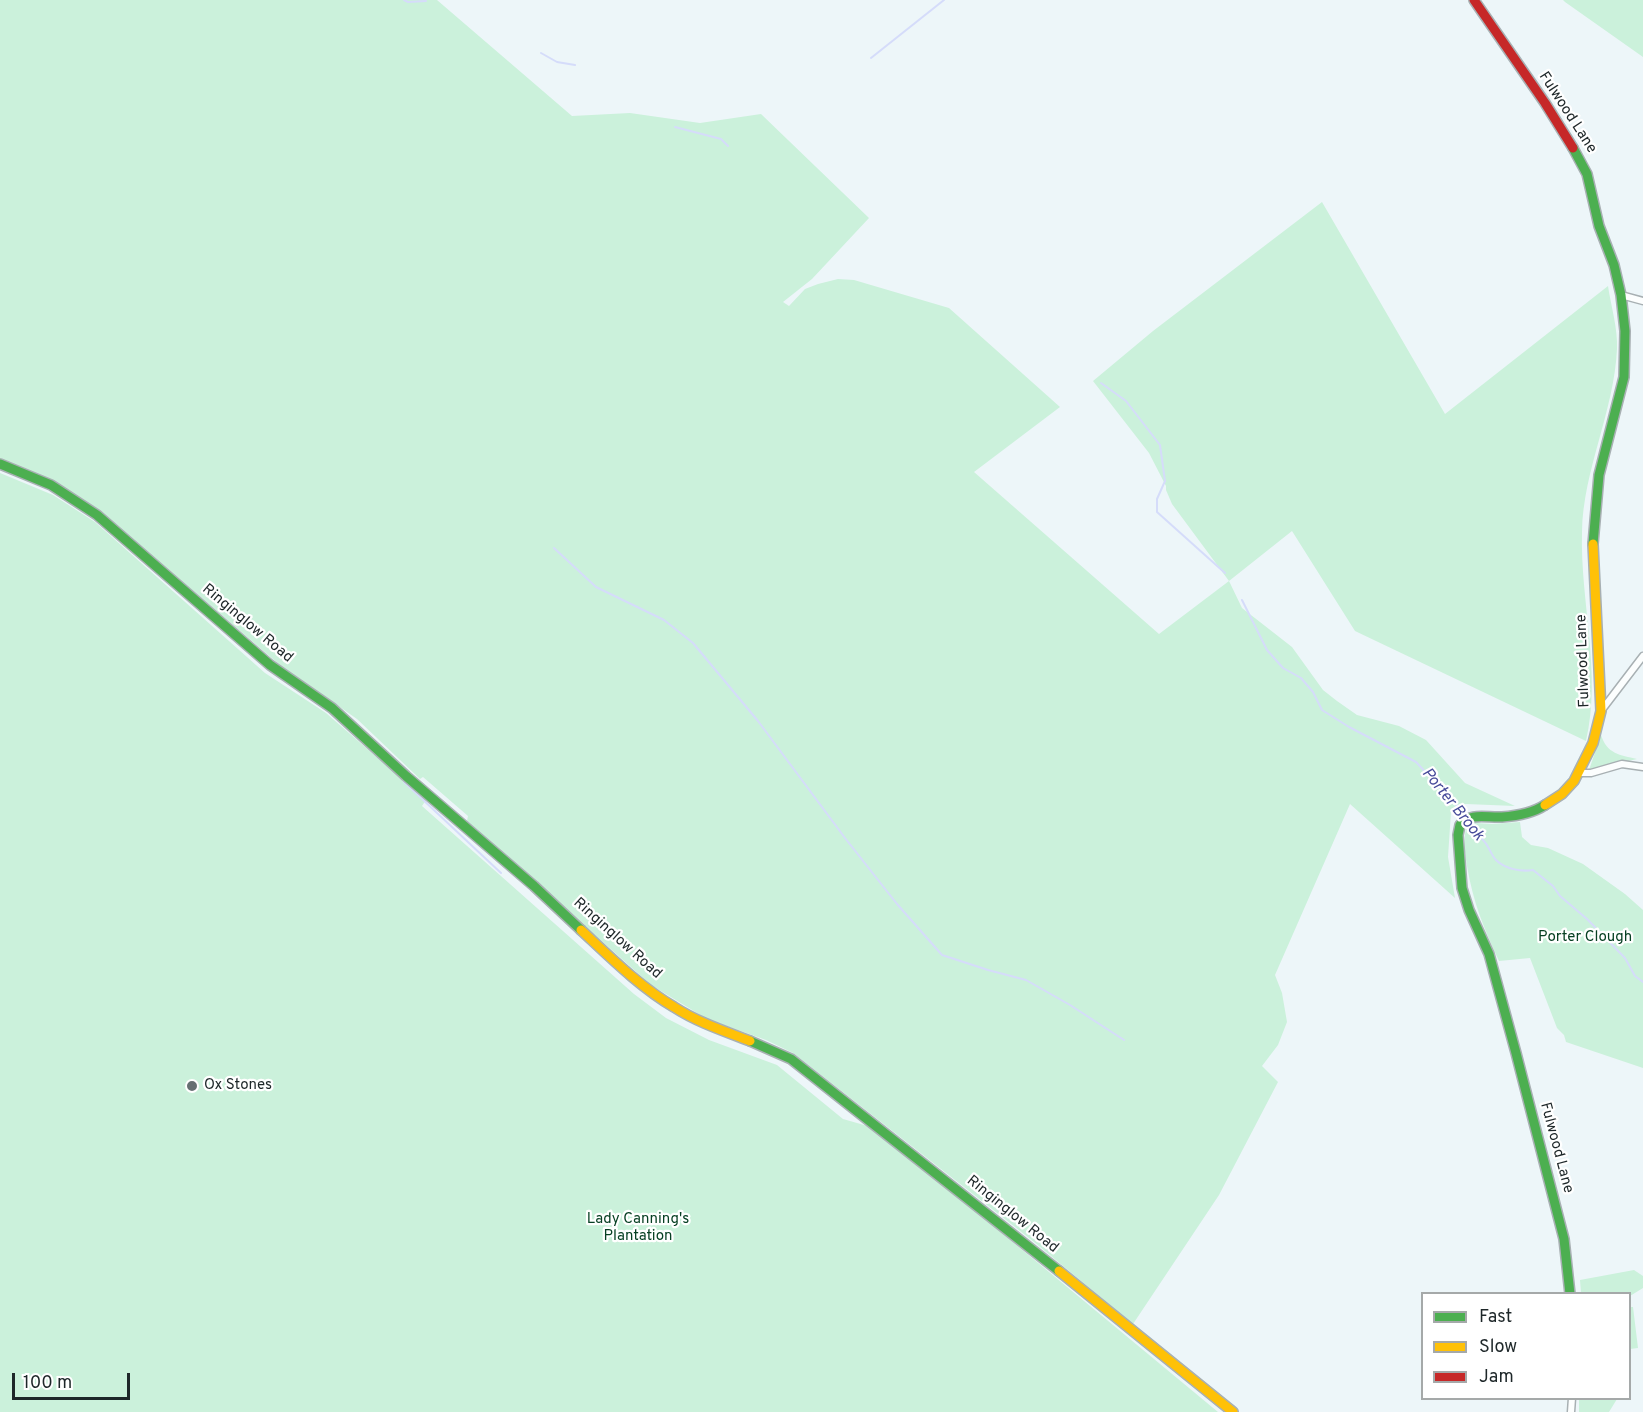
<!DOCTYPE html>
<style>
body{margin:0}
#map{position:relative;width:1643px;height:1412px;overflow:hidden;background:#edf6f9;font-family:Overpass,sans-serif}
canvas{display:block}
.legend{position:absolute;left:1421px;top:1292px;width:210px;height:108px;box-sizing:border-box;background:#fff;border:2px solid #a5a9a9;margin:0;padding:8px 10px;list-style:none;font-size:18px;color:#1e2729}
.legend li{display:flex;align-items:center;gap:12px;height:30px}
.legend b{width:30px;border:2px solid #a5a9a9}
.scale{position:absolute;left:12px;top:1373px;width:118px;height:27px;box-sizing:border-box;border:3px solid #1e2729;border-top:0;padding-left:8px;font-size:18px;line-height:21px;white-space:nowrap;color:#1e2729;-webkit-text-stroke:4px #fff;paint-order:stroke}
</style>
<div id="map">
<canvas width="1643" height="1412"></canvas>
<ul class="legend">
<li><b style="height:8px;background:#4caf50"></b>Fast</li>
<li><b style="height:8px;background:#ffc107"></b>Slow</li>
<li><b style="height:8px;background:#c62828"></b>Jam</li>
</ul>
<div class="scale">100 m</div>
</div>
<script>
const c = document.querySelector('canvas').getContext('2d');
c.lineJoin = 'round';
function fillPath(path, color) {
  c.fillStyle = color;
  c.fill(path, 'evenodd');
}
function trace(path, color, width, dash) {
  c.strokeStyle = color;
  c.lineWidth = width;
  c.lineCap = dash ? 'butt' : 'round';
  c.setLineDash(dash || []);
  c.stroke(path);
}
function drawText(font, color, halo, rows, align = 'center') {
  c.font = font + ' Overpass,sans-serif';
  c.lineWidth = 4.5;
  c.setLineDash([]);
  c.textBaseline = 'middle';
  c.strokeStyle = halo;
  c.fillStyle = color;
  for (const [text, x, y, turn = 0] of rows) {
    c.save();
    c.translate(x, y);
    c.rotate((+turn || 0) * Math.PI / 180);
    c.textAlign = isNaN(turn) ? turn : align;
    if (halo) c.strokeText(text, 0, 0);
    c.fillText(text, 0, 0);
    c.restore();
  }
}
fillPath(new Path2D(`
 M0 0H437L572 116 630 113 700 123 761 114 869 218 812 279 783 302 789 306 805 289 818 284 838 279 854 280 949 308 1060 407 974 472 1159 634 1229 581 1172 504 1166 490V486L1149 453 1093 381 1153 331 1322 202 1445 414 1608 286C1611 306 1618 329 1617 349 1614 412 1583 470 1582 532 1580 602 1602 673 1586 741L1355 631 1292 531 1229 581 1242 608 1292 647 1323 690 1337 701 1357 715 1399 726 1426 740 1465 783 1515 806 1466 804 1459 805 1451 812 1448 857 1455 898 1350 804 1275 975 1282 993 1287 1022 1278 1045 1262 1066 1278 1082 1219 1195 1133 1324 1034 1242 793 1053 766 1040 707 1019 651 985 467 821 468 816 423 777 420 779 357 719 281 666 95 507 53 481 0 459Z
 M1563 0H1643V57L1565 2Z
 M0 473 53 495 95 522 265 673 326 713 426 800 422 806 634 994 666 1018 709 1040 777 1065 843 1119 871 1127 979 1214 1218 1412H0Z
 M1601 735C1607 754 1620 755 1637 759L1589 770Z
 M1520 822 1522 837 1531 845 1548 848 1583 864 1625 894 1643 910V1068L1566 1042 1564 1035 1557 1028 1530 958 1499 961C1484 929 1473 902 1467 866 1465 853 1463 842 1466 829L1475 823 1492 824Z
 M1634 1270 1643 1276V1288L1630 1296V1294L1581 1293 1580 1280Z
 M1630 1307H1633L1638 1348 1630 1349Z
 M1579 1399V1398L1617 1399 1609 1412H1579Z`), '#cbf1db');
trace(new Path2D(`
 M404 0 408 2 426 1
 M541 53 557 62 575 65
 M871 58 944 0
 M675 127 721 139 728 146
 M1101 383 1126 401 1160 445 1165 481 1157 499V512L1225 573
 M554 548 596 587 664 620 693 643 758 721 845 838 897 904 942 955 988 970 1026 980 1070 1005 1124 1040
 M1242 600 1267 650 1283 668 1301 678 1313 692 1322 710 1349 727 1416 762 1459 808 1465 818
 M404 782 501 873
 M1468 822C1472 830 1478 834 1483 840 1489 846 1491 855 1496 860 1505 869 1521 872 1533 870L1553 886 1560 896 1587 919 1625 958 1635 976 1643 982`), '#d5dcfa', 2);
const street = new Path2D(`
 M1621 295 1643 301
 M1601 711 1643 656
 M1579 773H1591L1622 764 1643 767
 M1571 1412 1572 1398`);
const fast = new Path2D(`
 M1573 148 1587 174 1599 226 1614 265 1621 295 1625 331 1624 377 1599 475 1593 544
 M0 464 51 485 97 515 270 665 332 708 406 776 534 886 581 930
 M1545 805C1533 813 1516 816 1502 817 1487 818 1470 812 1460 825L1458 835 1462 888 1469 910 1489 954 1516 1053 1564 1239 1570 1294
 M750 1041 791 1059 1059 1271`);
const slow = new Path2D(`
 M1545 805 1562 794 1574 781 1593 743 1601 711 1593 544
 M581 930C610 957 640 987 674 1007 697 1022 724 1031 750 1041
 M1059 1271 1233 1412`);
const jam = new Path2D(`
 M1474 0 1545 103 1573 148`);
trace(street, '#a8b0b3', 9);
trace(fast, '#a8b0b3', 12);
trace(slow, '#a8b0b3', 12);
trace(jam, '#a8b0b3', 12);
trace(street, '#fcfefe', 6);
trace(fast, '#4caf50', 9);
trace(slow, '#ffc107', 9);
trace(jam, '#c62828', 9);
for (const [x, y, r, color] of [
 [192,1086,6,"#666f72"]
]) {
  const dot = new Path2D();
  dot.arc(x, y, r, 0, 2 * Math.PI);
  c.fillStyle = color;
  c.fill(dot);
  trace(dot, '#fff', 2);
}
drawText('15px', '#1e2729', '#fff', [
 ["Fulwood Lane",1567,113,57],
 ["Ringinglow Road",247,624,40],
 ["Fulwood Lane",1584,661,-92],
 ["Ringinglow Road",617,939,42],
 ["Fulwood Lane",1556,1148,75],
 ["Ringinglow Road",1012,1215,39]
]);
drawText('15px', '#074023', '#fff', [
 ["Porter Clough",1585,938],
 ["Lady Canning's",638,1220],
 ["Plantation",638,1237]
]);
drawText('15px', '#1e2729', '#fff', [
 ["Ox Stones",204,1086]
], 'left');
drawText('italic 16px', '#474b9a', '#fff', [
 ["Porter Brook",1452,805,51]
]);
</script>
